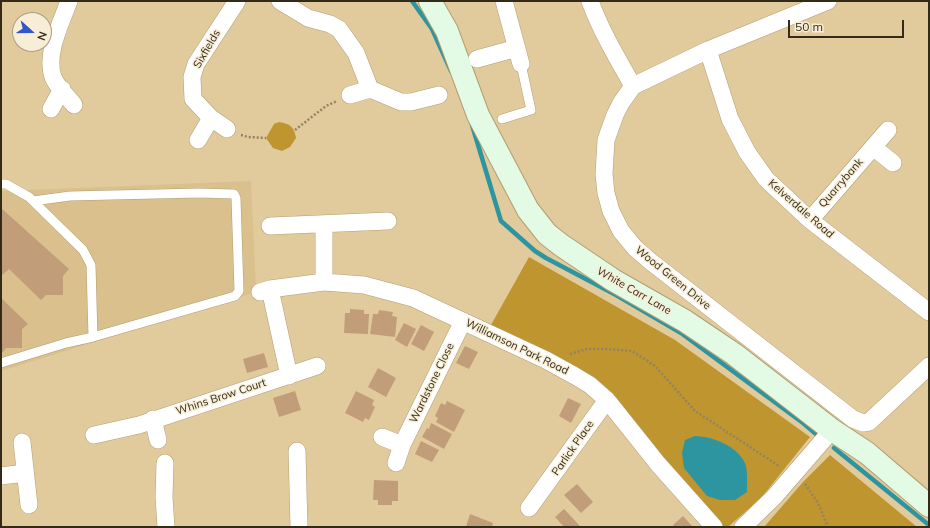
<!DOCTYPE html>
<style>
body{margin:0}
#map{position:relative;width:930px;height:528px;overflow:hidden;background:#e1cb9d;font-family:Mulish,sans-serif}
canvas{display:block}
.frame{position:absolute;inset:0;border:2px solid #332b18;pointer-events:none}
.north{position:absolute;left:12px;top:12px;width:40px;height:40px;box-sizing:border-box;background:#f8edd6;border:1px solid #a99f8a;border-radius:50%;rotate:111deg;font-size:11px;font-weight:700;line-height:16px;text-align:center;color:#332b18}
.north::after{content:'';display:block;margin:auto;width:14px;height:18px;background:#3057c7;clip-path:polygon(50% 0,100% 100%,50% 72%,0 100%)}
.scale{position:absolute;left:788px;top:20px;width:116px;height:18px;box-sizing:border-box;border:2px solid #332b18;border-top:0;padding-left:5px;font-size:12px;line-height:14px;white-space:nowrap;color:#332b18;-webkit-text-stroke:3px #f8edd6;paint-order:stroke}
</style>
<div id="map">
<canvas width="930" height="528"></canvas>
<div class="frame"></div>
<div class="north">N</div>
<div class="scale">50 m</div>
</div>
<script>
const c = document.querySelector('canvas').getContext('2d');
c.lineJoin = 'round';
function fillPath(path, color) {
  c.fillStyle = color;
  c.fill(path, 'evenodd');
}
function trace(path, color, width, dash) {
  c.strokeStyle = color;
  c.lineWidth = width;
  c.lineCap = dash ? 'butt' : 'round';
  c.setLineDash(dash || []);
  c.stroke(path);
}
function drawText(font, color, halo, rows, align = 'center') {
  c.font = font + ' Mulish,sans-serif';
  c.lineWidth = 3;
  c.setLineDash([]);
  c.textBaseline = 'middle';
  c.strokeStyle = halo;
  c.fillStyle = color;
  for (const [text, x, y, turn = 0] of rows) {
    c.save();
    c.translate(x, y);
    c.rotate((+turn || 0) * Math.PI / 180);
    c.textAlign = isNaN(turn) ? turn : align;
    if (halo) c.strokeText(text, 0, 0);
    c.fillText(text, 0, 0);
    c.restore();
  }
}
fillPath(new Path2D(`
 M251 181 256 292 1 371V191Z`), '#d9c08c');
fillPath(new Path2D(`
 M279 122C290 124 294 126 296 138L290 147 282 151 273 148 266 138 274 124Z
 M529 257 675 340 810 437 761 498 728 527H714L607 400 487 332Z
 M830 455 917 527H764L803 482Z`), '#bf952f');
fillPath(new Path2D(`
 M695 436C713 437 736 445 745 463 748 471 747 483 747 492L735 500H720L707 496 684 468 682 453 685 440Z`), '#2d95a0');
trace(new Path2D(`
 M412 1 432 29 451 71
 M472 125 501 221 535 251 546 258 616 295 681 333 803 423 816 434
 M834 448 929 525`), '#2d95a0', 4.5);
fillPath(new Path2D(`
 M1 208 69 269 63 276V295H46L41 300 9 269 1 276Z
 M1 298 28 324 22 329V348H6L1 354Z
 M350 309 364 310V314H369L368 334 344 333 345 313H350Z
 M379 310 393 312 392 316 397 317 395 337 370 334 373 314H378Z
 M404 323 416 329 407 347 395 340Z
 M421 325 434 332 424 351 411 344Z
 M465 346 478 352 469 369 456 363Z
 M264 353 268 367 247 373 243 359Z
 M378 368 396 378 386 397 368 387Z
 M295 391 301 410 279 417 273 398Z
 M356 391 374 400 372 405 375 407 369 420 365 418 363 422 345 413Z
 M568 398 581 404 571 423 559 416Z
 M447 401 465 410 454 432 436 422 438 418 435 416 441 403 445 405Z
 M431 423 452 434 444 449 422 437 427 428 429 429Z
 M421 441 439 450 432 462 415 454Z
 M374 480 398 481V501H392V505H378V500H373Z
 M577 484 593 502 581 513 564 495Z
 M564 509 581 527H564L555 517Z
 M470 514 493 523 492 527H466Z
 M683 516 693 527H674L673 525Z`), '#c19d79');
const lane = new Path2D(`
 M502 119 531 110 521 64
 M1 184H6L29 197 83 250 91 265 93 337
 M1 363 66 343 93 337 235 296 239 291 236 198 234 194 199 193 70 196 33 201`);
const street = new Path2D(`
 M69 1C61 23 45 54 53 77 56 86 68 97 74 105
 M280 1 308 18 330 24 339 29 356 53 370 89 401 102H411L439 95
 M504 1 521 64
 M590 1C601 31 617 58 633 86
 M828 1 708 50 633 86 621 103 615 115 606 140 604 174 606 193 611 211 621 231 635 248 650 261 853 419 863 423 869 422 929 366
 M708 50 730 119 747 152 766 179 810 220 929 312
 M477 59 517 48
 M350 95 370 89
 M51 109 62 89
 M227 129 211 118 193 99 192 77 196 64 237 1
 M198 140 211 118
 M873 147 893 163
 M810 220 888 130
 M324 224V282
 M270 226 388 221
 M270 289 289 376
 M260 292 270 289 324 282 364 285 413 298 546 360 575 376 590 385 607 400 658 464 714 527
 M153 419 158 440
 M94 435 139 425 317 366
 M382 437 402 445
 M22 442 29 505
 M297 451 299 527
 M165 463 164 497 166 527
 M396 463 402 445 463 321
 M1 476 25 473
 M529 508 607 400
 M743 527 774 497 832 430`);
const secondary = new Path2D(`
 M430 1 447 31 478 115 528 210 547 234 561 245 613 280 685 321 734 354 832 430 867 453 929 506`);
trace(lane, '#b29e71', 10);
trace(street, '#b29e71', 18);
trace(secondary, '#b29e71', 24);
trace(new Path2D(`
 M295 130 326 106 337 101
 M241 135 248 137 266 138
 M570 354 587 349H607L632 351 655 366 695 411 779 466
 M805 484 818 503 828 527`), '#938361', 2.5, [2, 2]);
trace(lane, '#fff', 9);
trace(street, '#fff', 17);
trace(secondary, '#e3fae5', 22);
drawText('11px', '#332b18', '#f8edd6', [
 ["Sixfields",207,49,-60],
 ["Quarrybank",841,183,-49],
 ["Kelverdale Road",801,209,41],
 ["Wood Green Drive",673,278,39],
 ["White Carr Lane",634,291,30],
 ["Williamson Park Road",517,347,26],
 ["Wardstone Close",432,383,-64],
 ["Whins Brow Court",221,397,-18],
 ["Parlick Place",573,448,-55]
]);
</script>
